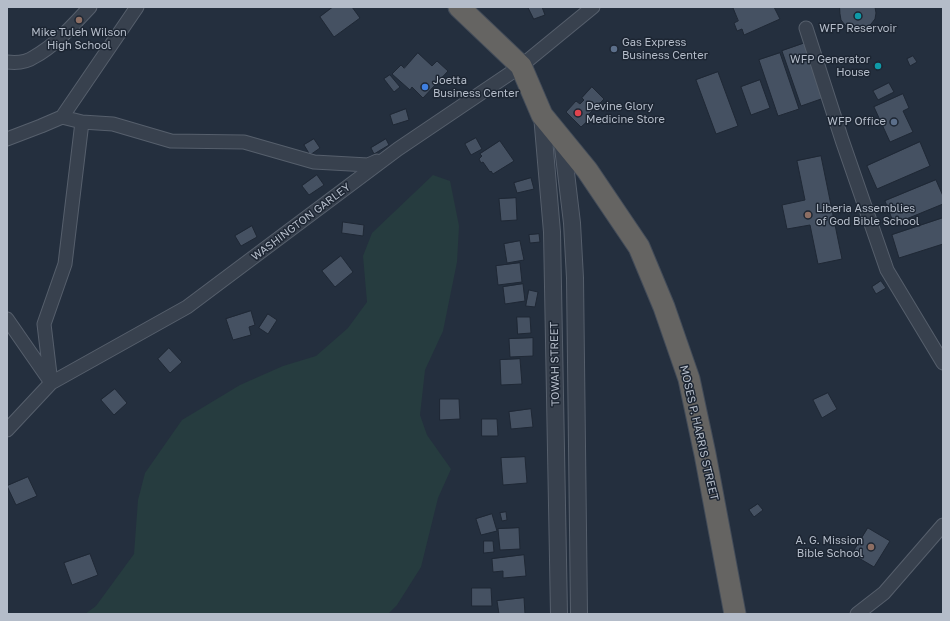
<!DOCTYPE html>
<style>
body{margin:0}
#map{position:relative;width:950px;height:621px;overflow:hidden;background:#242f3e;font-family:"Golos Text",sans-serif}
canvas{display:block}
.frame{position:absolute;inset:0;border:8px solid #b4bcc9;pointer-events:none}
</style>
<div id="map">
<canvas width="950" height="621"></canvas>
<div class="frame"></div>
</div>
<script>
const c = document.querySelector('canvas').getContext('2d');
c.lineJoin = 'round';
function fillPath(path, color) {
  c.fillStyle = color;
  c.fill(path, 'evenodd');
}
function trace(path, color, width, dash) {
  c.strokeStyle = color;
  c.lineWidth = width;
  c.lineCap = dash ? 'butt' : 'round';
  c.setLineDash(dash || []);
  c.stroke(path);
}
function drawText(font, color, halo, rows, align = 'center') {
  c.font = font + ' "Golos Text",sans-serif';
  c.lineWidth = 3;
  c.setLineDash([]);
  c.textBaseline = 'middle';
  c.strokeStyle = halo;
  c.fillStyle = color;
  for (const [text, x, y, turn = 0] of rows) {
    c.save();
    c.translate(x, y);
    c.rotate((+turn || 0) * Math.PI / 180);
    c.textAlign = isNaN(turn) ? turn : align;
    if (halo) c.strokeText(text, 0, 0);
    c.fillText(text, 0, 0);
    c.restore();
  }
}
fillPath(new Path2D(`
 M433 175 450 181 459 226 457 262 443 331 425 370 420 415 427 435 451 469 438 498 421 567 397 605 388 614H85L96 606 134 554 138 500 145 473 182 420 240 385 283 366 316 356 348 328 367 302 363 256 372 233Z`), '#263c3f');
const building = new Path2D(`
 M333 7H352L360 18 334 37 320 17Z
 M528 7H542L545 15 534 19Z
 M733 7H774L780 19 744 35 742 29 737 31 734 23 738 21Z
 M840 7H875L876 13 875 19 871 24 867 28 861 30H855L850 28 845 25 841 20 840 14Z
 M805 43 824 98 801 106 782 51Z
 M418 53 432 66 437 61 448 71 423 98 412 87 410 90 392 74 401 65 404 68Z
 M780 53 799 109 778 116 759 60Z
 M913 56 917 62 910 66 907 59Z
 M879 61 883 67 877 71 873 65Z
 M718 72 738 126 716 134 696 80Z
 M390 75 400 87 394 92 384 79Z
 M760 80 770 108 751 115 741 87Z
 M889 83 894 92 878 100 873 91Z
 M592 87 604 99 589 114 592 117 581 127 566 112 576 101 580 104 584 100 582 98Z
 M903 94 909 108 903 111 913 132 890 142 874 107Z
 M406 109 409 120 393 125 390 115Z
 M476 138 482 149 471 155 465 144Z
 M314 139 320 148 310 155 304 145Z
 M386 139 389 145 374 154 371 148Z
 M500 141 514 161 493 174 491 171 490 172 483 162 481 163 479 159 482 156 480 154Z
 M920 142 930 166 877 189 867 166Z
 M821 156 842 259 818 264 810 225 787 229 782 205 805 200 797 161Z
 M317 175 324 185 309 195 302 186Z
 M531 178 534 189 517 193 514 183Z
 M936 180 943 196V204L894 224 885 201Z
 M516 198 517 220 501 221 499 199Z
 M943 218V244L899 258 892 235Z
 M343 222 364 225 363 236 342 233Z
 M252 226 257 237 241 246 235 236Z
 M539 234 540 242 530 243 529 235Z
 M520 241 524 260 507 263 504 244Z
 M341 256 353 272 335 287 322 271Z
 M520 263 522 282 498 285 496 266Z
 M881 281 886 288 876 294 872 287Z
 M523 284 525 301 505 304 503 287Z
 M529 290 538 292 535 307 526 306Z
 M251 311 255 325 249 327 251 335 233 340 226 319Z
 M268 314 277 320 268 334 259 328Z
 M517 317H530L531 333 518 334Z
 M533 338V356L510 357 509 339Z
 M169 348 182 362 170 373 158 359Z
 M520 359 522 384 501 385 500 360Z
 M115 389 127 403 114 415 101 400Z
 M828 393 837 409 822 418 813 400Z
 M440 399H459L460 419 440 420Z
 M531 409 533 427 511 429 509 412Z
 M482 419H497L498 436H482Z
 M525 457 527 483 503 485 501 458Z
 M28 477 37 496 16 505 7 486Z
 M758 504 763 510 754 517 749 510Z
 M506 512 507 520 502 521 500 513Z
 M492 514 497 531 481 535 476 519Z
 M519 528 520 549 500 550 498 529Z
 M868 528 890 541 874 567 852 554Z
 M484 541H493L494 552 484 553Z
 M90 554 98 575 72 585 64 563Z
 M524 555 526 576 503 578V571L493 572 492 559Z
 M472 588H491L492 606H472Z
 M524 598 525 614H499L497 601Z`);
fillPath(building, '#455162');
trace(building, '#1f2835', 1);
const minor = new Path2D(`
 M806 28 842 140 887 270 943 363
 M7 62C16 63 27 62 34 57 56 45 73 25 90 7
 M62 117 82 122 113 124 171 141 244 142 314 162 368 165 377 161
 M7 139 41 126 62 117 137 7
 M7 319 50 381
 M51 383 44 324 65 264 82 122
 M7 430 51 383 187 307 398 149 521 66 593 7
 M857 614 884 593 943 525`);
const tertiary = new Path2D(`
 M542 115 552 232 559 614
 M562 139 572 223 575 278 579 614`);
const trunk = new Path2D(`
 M459 7 521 66 542 115 587 170 639 247 664 307 689 379 705 454 735 614`);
trace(minor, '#565f6c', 15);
trace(tertiary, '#565f6c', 18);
trace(trunk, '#434c59', 23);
trace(minor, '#38414e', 13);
trace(tertiary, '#38414e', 16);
trace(trunk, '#656462', 21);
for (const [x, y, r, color] of [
 [858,16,4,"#0f9aa8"],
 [79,20,4,"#8d6e63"],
 [614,49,4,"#5c6f8a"],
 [878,66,4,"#0f9aa8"],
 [425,87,4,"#3f7fe0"],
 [578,113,4,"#e0444e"],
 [894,122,4,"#5c6f8a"],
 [808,215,4,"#8d6e63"],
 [871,547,4,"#8d6e63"]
]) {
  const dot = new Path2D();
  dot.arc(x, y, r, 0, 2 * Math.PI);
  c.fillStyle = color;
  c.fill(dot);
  trace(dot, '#1d2633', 1.5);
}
drawText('11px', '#b4bcc9', '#1d2633', [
 ["WFP Reservoir",858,29,"center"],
 ["Mike Tuleh Wilson",79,33,"center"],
 ["High School",79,46,"center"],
 ["Gas Express",622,43],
 ["Business Center",622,56],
 ["WFP Generator",870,60,"right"],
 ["House",870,73,"right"],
 ["Joetta",433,81],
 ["Business Center",433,94],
 ["Devine Glory",586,107],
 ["Medicine Store",586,120],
 ["WFP Office",886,122,"right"],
 ["Liberia Assemblies",816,209],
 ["of God Bible School",816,222],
 ["A. G. Mission",863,541,"right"],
 ["Bible School",863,554,"right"]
], 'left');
drawText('11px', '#b4bcc9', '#1d2633', [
 ["WASHINGTON GARLEY",301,222,-37],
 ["TOWAH STREET",555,364,-91],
 ["MOSES P. HARRIS STREET",699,433,77]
]);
</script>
